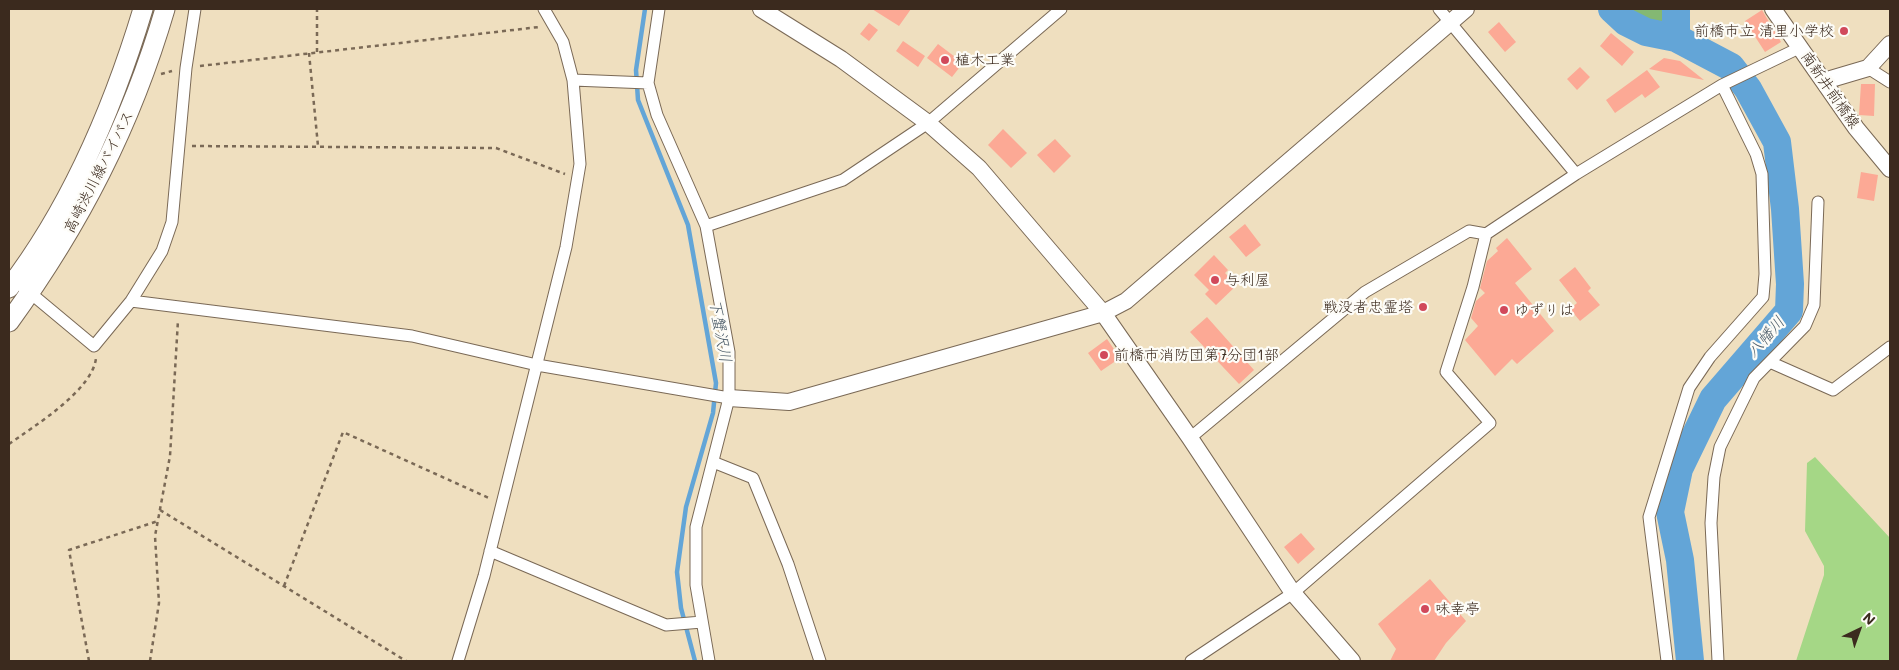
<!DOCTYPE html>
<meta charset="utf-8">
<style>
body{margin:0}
#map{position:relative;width:1899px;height:670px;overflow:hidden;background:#efdfbf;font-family:Mali,sans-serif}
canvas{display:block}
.frame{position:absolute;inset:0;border:10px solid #3b2a1e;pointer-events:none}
.north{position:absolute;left:1834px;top:605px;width:50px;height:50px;-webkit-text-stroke:4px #fdfcf7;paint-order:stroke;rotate:42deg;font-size:14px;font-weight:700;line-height:20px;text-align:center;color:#3b2a1e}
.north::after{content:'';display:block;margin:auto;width:18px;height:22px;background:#3b2a1e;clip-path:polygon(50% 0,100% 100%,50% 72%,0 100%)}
</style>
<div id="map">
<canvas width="1899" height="670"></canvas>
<div class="frame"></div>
<div class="north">N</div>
</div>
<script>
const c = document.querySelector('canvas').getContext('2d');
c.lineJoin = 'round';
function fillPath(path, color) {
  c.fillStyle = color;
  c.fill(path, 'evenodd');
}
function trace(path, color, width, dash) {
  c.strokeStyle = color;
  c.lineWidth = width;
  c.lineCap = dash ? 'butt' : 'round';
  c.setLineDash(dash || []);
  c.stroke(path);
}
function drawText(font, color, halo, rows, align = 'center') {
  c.font = font + ' Mali,"Klee One",sans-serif';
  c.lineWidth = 4.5;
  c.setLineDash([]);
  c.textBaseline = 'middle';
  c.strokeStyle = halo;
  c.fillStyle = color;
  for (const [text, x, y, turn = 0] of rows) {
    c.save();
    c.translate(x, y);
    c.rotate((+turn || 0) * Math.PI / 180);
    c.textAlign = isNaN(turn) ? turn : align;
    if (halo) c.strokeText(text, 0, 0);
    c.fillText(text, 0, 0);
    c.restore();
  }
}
fillPath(new Path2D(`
 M1815 457 1890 538V661H1796L1824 575V566L1805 531 1807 463Z`), '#a5d786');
fillPath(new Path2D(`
 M1624 9H1670V29L1637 19Z`), '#84b873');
trace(new Path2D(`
 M645 9 636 70 638 100 688 225 716 383 713 413 686 507 677 572 681 608 695 661`), '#63a5d7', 4.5);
trace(new Path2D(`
 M1612 9 1626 22 1646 32 1676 38 1731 67 1748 89 1777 142 1785 209 1790 284 1789 311 1713 399 1679 469 1670 512 1680 560 1690 661
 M1676 38V9`), '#63a5d7', 28);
fillPath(new Path2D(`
 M872 9H911L899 26Z
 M1762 10 1781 42 1765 52 1745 21Z
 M1499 22 1516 42 1505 52 1488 32Z
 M869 23 878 30 869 41 860 34Z
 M1611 33 1634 52 1622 66 1600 46Z
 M903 41 925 56 918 67 896 51Z
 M938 44 963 63 952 77 927 58Z
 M1664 58 1680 61 1704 80 1649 69Z
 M1580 67 1590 77 1577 90 1567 79Z
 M1647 70 1660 87 1645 98 1642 94 1615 113 1606 100Z
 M1861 84H1875L1874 116 1859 115Z
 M1003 129 1027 153 1011 168 988 145Z
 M1055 139 1071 156 1054 173 1037 155Z
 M1861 172 1878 175 1874 201 1857 198Z
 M1245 224 1261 245 1246 257 1229 237Z
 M1507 238 1532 269 1515 283 1554 331 1517 364 1512 359 1495 376 1465 340 1478 326 1471 318 1476 301 1485 293 1480 288 1487 261 1498 251 1496 248Z
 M1214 255 1228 270 1225 273 1237 285 1216 305 1205 294 1209 290 1194 275Z
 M1575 267 1591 288 1588 291 1600 305 1580 321 1570 309 1577 303 1559 280Z
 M1207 317 1254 370 1239 384 1190 332Z
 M1107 339 1120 358 1101 371 1088 353Z
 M1301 533 1315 549 1298 564 1284 547Z
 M1430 579 1466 621 1446 643 1434 661H1390L1396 649 1378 624Z`), '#fca995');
const street = new Path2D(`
 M659 9 648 83 657 115 706 226 729 352V398L696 527V585L709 661
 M1439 9 1576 174
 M1868 68 1890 82
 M573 80 648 83
 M706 226 843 180 928 123 1061 9
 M10 276 94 346 131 301 162 251 172 222 186 68 195 9
 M131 301 412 336 537 365 729 398
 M1772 363 1833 390 1890 347
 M1190 438 1365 292 1469 231 1486 234 1576 174 1722 85 1799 48
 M713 462 753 478 788 564 820 661
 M490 551 666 625 702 622
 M458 661 484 576 566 247 580 164 573 80 563 42 544 9
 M1191 661 1293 593 1490 423 1446 372 1473 287 1486 234
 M1667 661 1649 517 1689 388 1710 357 1763 297 1765 274 1762 174 1756 154 1722 85
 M1718 661 1711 523 1714 477 1720 447 1754 378 1805 326 1814 305 1818 202`);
const secondary = new Path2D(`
 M761 9 841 59 928 123 979 168 1103 313 1190 438 1293 593 1352 661
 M1773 9 1856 128 1890 169
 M1824 81 1868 68 1890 44
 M729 398 789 402 1103 313 1126 301 1466 9`);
const primary = new Path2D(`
 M9 288C71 207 114 105 143 9
 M9 322C80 224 131 125 165 9`);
trace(street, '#7a6956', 13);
trace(secondary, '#7a6956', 18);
trace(primary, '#7a6956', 21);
trace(new Path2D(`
 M317 52V9
 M309 53 318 146
 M200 66 539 27
 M161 74 172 71
 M192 146 496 148 565 174
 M9 444C33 427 93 390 96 358
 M160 510 406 661
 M284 586 343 432 491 499
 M89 661 69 550 158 521
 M150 661 159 603 155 536 170 456 178 320`), '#7a6956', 2.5, [4, 4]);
trace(street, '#fff', 11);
trace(secondary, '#fff', 16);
trace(primary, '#fff', 19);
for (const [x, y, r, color] of [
 [1844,31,5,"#d1495b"],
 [945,60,5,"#d1495b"],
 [1215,280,5,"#d1495b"],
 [1423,307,5,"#d1495b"],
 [1504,310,5,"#d1495b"],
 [1104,355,5,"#d1495b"],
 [1425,609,5,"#d1495b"]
]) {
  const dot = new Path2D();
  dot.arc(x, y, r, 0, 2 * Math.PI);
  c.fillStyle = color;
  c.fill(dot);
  trace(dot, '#fdfcf7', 2);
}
drawText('15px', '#3b2a1e', '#fdfcf7', [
 ["前橋市立 清里小学校",1834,31,"right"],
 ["植木工業",955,60],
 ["与利屋",1225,280],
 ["戦没者忠霊塔",1413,307,"right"],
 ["ゆずりは",1514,310],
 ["前橋市消防団第7分団1部",1114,355],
 ["味幸亭",1435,609]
], 'left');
drawText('15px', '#3b2a1e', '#fdfcf7', [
 ["南新井前橋線",1830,90,55],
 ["高崎渋川線バイパス",99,172,-63]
]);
drawText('italic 16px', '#4b5b68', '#fdfcf7', [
 ["下蟹沢川",720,331,80],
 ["八幡川",1766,337,-49]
]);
</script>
